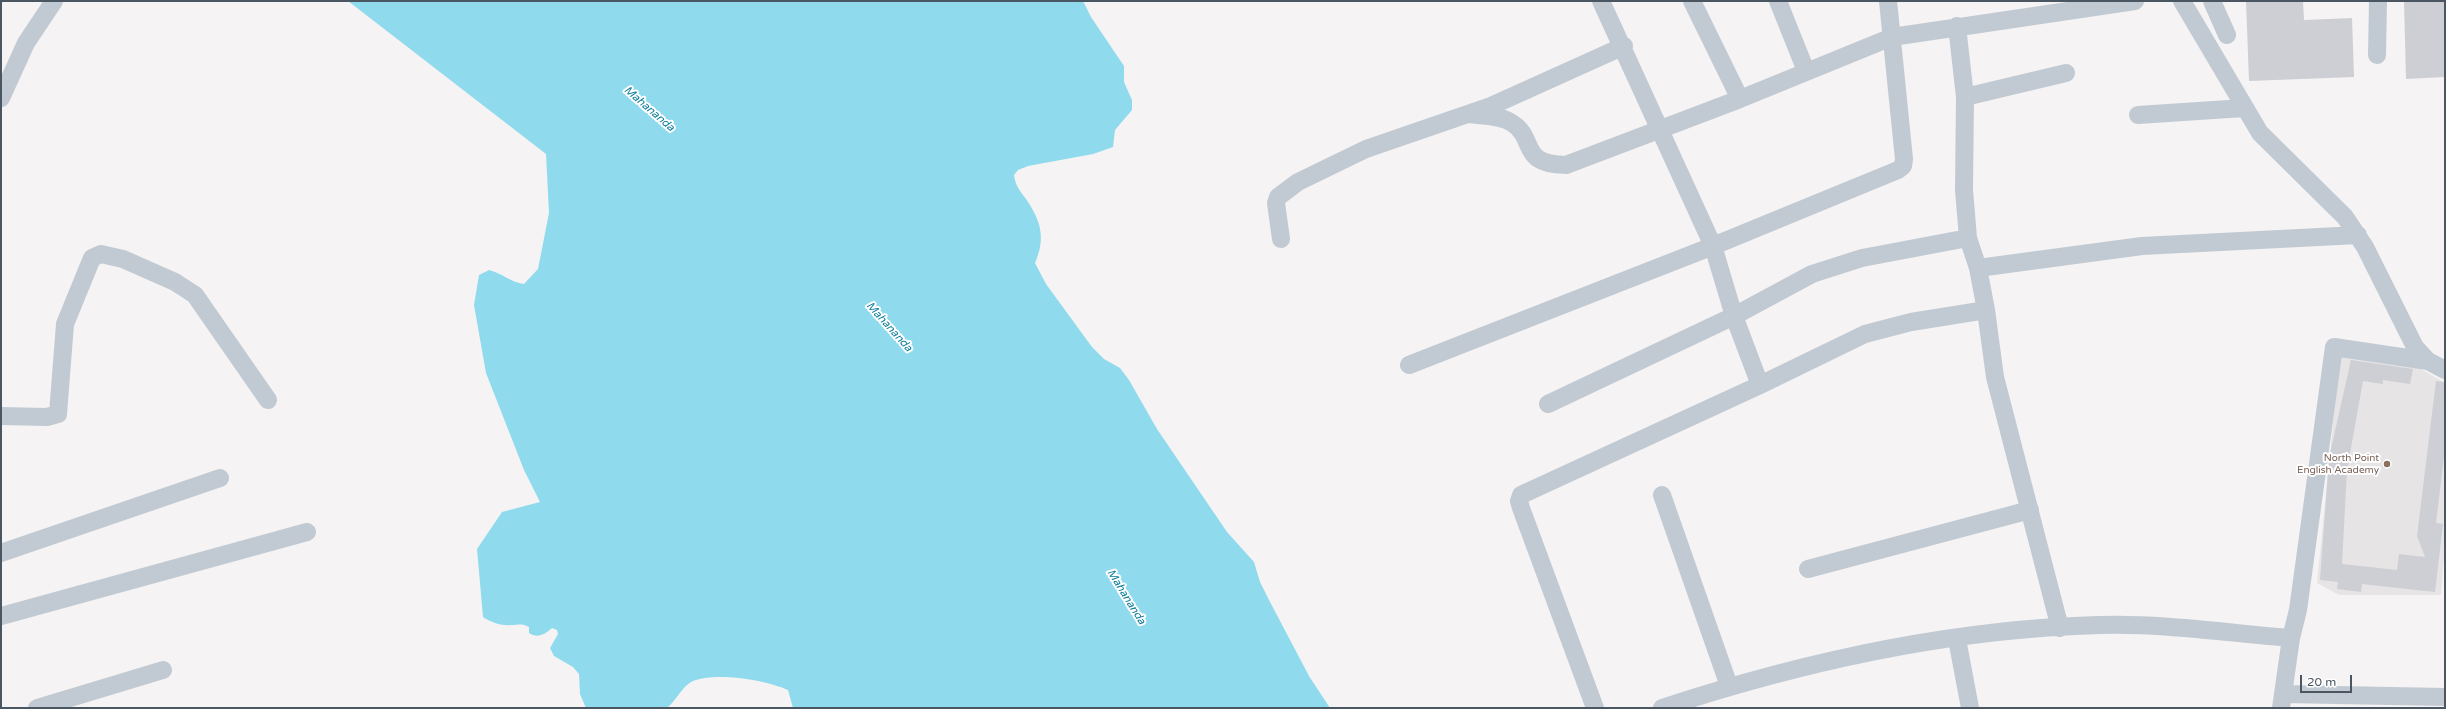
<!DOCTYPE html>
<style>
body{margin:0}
#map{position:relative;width:2446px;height:709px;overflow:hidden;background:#f5f3f3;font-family:"Varela Round",sans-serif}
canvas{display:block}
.frame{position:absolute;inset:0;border:2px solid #4a5661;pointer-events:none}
.scale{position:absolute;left:2300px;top:675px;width:52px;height:18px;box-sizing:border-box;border:2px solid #4a5661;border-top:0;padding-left:5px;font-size:12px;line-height:14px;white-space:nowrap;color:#4a5661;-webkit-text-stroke:3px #fff;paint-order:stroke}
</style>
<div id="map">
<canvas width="2446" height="709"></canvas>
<div class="frame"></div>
<div class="scale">20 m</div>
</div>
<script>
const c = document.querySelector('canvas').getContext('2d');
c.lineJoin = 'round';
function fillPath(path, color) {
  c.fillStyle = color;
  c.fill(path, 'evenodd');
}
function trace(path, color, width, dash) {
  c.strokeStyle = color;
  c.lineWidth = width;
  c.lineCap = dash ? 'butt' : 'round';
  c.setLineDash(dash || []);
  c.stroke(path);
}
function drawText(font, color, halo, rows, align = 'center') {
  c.font = font + ' "Varela Round",sans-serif';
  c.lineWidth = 4;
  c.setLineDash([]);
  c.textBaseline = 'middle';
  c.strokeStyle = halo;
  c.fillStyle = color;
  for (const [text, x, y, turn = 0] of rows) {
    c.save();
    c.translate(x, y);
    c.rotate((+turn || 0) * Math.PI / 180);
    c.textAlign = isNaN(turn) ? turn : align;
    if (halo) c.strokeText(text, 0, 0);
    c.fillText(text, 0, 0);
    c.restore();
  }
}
fillPath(new Path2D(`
 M2340 353 2414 365 2445 383V544L2441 595H2339L2317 583Z`), '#e6e4e5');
fillPath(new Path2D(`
 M348 1H1083L1091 17 1124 66V82L1132 100V110L1115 130 1113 147 1093 154 1028 166 1018 170 1014 175C1015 185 1020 191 1026 199 1041 221 1046 238 1035 263L1046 284 1092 347 1104 359 1120 368 1129 380 1157 429 1227 532 1254 562 1260 582 1269 600 1309 676 1330 708H793L788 690C765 680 717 672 693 681 682 686 676 701 667 708H586L580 694 579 674 573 667 554 656 550 648 558 634 557 630 552 628C545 634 538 639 529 633V627C521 623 519 625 511 625 500 626 491 622 483 617L477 549 502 512 540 502 524 470 486 373 474 305 479 275 489 270C502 273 510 282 524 284L538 269 549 213 546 154Z`), '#90daee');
fillPath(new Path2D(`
 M2246 1H2303L2304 20 2352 18 2354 77 2249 81Z
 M2404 1H2445V77L2406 79Z
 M2351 360 2413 369 2410 384 2383 380V384L2363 381 2347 470 2342 564 2397 570 2399 554 2425 557 2417 536 2436 381 2445 382V448L2436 523 2443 524 2435 592 2362 584 2361 592 2337 589 2338 582 2320 580 2329 458Z`), '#cdcfd5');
trace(new Path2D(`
 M1601 1 1713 246 1734 316 1760 385
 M1692 1 1740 99
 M1778 1 1806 71
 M2182 1 2260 133 2345 217 2365 247 2415 347 2428 361 2445 370
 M2212 1 2227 35
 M1957 26 1965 97 1964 190 1968 238 1978 268 1986 310 1995 377 2060 628
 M2377 55 2378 1
 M1965 97 2066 73
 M1 98 26 43 54 1
 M1470 114C1483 116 1501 115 1512 123 1537 139 1518 164 1566 165L1740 99 1892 37 2135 1
 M2138 115 2244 108
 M1281 239 1276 203 1278 197 1298 182 1366 149 1491 106 1624 46
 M1978 268 2142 246 2358 235
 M1409 365 1713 246 1898 170 1903 166 1904 159 1888 1
 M1548 404 1734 316 1812 274 1862 258 1968 238
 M1 416 47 417 58 414 65 324 92 258 101 254 123 259 175 282 195 295 268 400
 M1662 495 1729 686
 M1 553 220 478
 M1808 569 2030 510
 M1 616 307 532
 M2291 638 2298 610 2334 347 2428 361
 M1957 639 1970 708
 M2283 694 2445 697
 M37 708 163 670
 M1595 708 1521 508 1519 501 1521 495 1760 385 1865 334 1911 322 1986 310
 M1662 708C1802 662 1950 629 2099 625 2163 623 2228 633 2291 638L2281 708`), '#c1cad2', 18);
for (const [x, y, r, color] of [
 [2387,464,4,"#8d6e63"]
]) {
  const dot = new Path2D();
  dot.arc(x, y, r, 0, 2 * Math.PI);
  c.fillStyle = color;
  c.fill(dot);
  trace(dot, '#fff', 1.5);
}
drawText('10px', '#785e54', '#fff', [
 ["North Point",2379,458],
 ["English Academy",2379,470]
], 'right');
drawText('italic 11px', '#0c7c9b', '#fff', [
 ["Mahananda",649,109,41],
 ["Mahananda",889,327,48],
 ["Mahananda",1126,597,58]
]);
</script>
